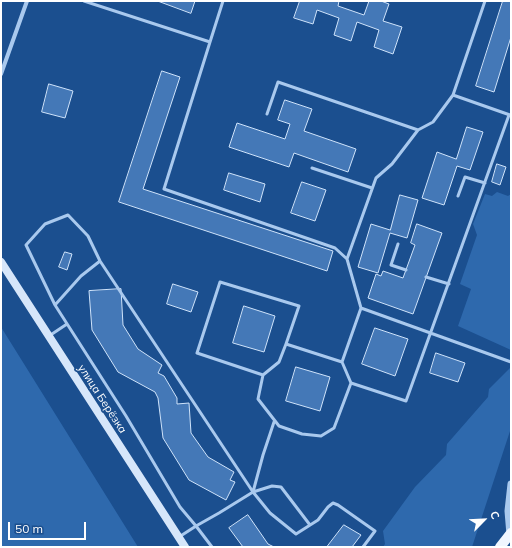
<!DOCTYPE html>
<meta charset="utf-8">
<style>
body{margin:0}
#map{position:relative;width:512px;height:548px;overflow:hidden;background:#1b4f8f;font-family:Mulish,sans-serif}
canvas{display:block}
.frame{position:absolute;inset:0;border:2px solid #fff;pointer-events:none}
.north{position:absolute;left:464px;top:500px;width:40px;height:40px;-webkit-text-stroke:3px #1b4f8f;paint-order:stroke;rotate:66deg;font-size:11px;font-weight:700;line-height:16px;text-align:center;color:#fff}
.north::after{content:'';display:block;margin:auto;width:14px;height:18px;background:#fff;clip-path:polygon(50% 0,100% 100%,50% 72%,0 100%)}
.scale{position:absolute;left:8px;top:522px;width:78px;height:18px;box-sizing:border-box;border:2px solid #fff;border-top:0;padding-left:5px;font-size:12px;line-height:14px;white-space:nowrap;color:#fff;-webkit-text-stroke:3px #1b4f8f;paint-order:stroke}
</style>
<div id="map">
<canvas width="512" height="548"></canvas>
<div class="frame"></div>
<div class="north">С</div>
<div class="scale">50 m</div>
</div>
<script>
const c = document.querySelector('canvas').getContext('2d');
c.lineJoin = 'round';
function fillPath(path, color) {
  c.fillStyle = color;
  c.fill(path, 'evenodd');
}
function trace(path, color, width, dash) {
  c.strokeStyle = color;
  c.lineWidth = width;
  c.lineCap = dash ? 'butt' : 'round';
  c.setLineDash(dash || []);
  c.stroke(path);
}
function drawText(font, color, halo, rows, align = 'center') {
  c.font = font + ' Mulish,sans-serif';
  c.lineWidth = 3.5;
  c.setLineDash([]);
  c.textBaseline = 'middle';
  c.strokeStyle = halo;
  c.fillStyle = color;
  for (const [text, x, y, turn = 0] of rows) {
    c.save();
    c.translate(x, y);
    c.rotate((+turn || 0) * Math.PI / 180);
    c.textAlign = isNaN(turn) ? turn : align;
    if (halo) c.strokeText(text, 0, 0);
    c.fillText(text, 0, 0);
    c.restore();
  }
}
fillPath(new Path2D(`
 M497 192 508 196 511 194V350L458 326 471 289 460 284 477 235 473 224 485 194 492 196Z
 M1 327 138 547H1Z
 M511 367V428L472 547H383L385 544 383 531 415 487 446 455 447 444 488 397 489 389Z`), '#2e69ad');
const building = new Path2D(`
 M158 1H195L191 13Z
 M300 1H339L338 6 364 15 369 1H381L389 4 383 21 402 27 393 54 374 47 379 30 357 22 351 41 334 35 339 18 317 10 313 24 294 18Z
 M503 1H511V37L494 92 476 86Z
 M162 71 180 77 143 189 333 251 327 271 119 202Z
 M49 84 73 91 65 118 42 112Z
 M285 100 312 109 304 131 356 149 348 172 294 153 289 167 229 147 237 123 285 139 290 124 278 120Z
 M467 127 483 132 470 170 457 166 444 205 422 198 437 152 456 159Z
 M497 164 506 167 500 185 492 182Z
 M229 173 265 184 260 202 224 190Z
 M302 182 326 190 315 221 291 213Z
 M400 195 418 200 407 238 390 233 378 273 358 267 371 224 390 230Z
 M417 224 442 233 413 314 368 298 376 274 381 276 383 271 403 278 415 245 411 243Z
 M65 252 72 254 67 270 59 267Z
 M173 284 198 292 191 312 167 304Z
 M121 289 123 325 138 349 162 365 158 373 164 376 177 398V404L189 403 191 433 208 457 234 472 230 480 235 482 226 500 189 480 163 438 158 398 155 392 118 372 92 330 89 291Z
 M244 306 275 316 264 352 233 343Z
 M375 328 408 339 395 376 362 364Z
 M436 353 465 363 458 382 430 373Z
 M296 367 330 377 320 411 286 401Z
 M248 515 268 544 274 547H243L229 528Z
 M344 525 361 535 352 547H327Z`);
fillPath(building, '#4478b7');
trace(building, '#cfe3fa', 1);
trace(new Path2D(`
 M84 1 210 42 164 189 335 248 347 259 361 308
 M485 1 453 95 510 115
 M210 42 223 1
 M267 114 278 82 418 130
 M312 168 372 188
 M458 196 465 177 485 183
 M398 244 391 265 406 270
 M347 259 376 178 392 164 418 130 433 122 453 95
 M426 277 449 284
 M55 305 81 276 100 261
 M49 336 67 324
 M286 344 279 362 263 375 197 353 220 282 299 306 286 344 342 362 361 308 511 362
 M342 362 351 383 406 401 509 115
 M263 375 258 399 279 426 302 434 321 436 334 428 351 383
 M253 492 100 261 88 236 68 215 45 224 26 245 55 305 126 416 180 507 196 526 219 513 253 492 270 513 296 534 318 520 328 507 333 503 338 505 375 531 363 547
 M253 492 272 486 281 487 310 525
 M253 492 263 455 274 422
 M179 537 196 526 212 547`), '#a9c9ee', 3);
trace(new Path2D(`
 M1 74 27 1`), '#a9c9ee', 4);
trace(new Path2D(`
 M510 535 508 511 511 484`), '#a9c9ee', 7);
trace(new Path2D(`
 M1 262 185 547`), '#d6e6fa', 8);
trace(new Path2D(`
 M500 547 511 533`), '#f0f6ff', 10);
drawText('11px', '#fff', '#1b4f8f', [
 ["улица Берёзка",102,399,57]
]);
</script>
